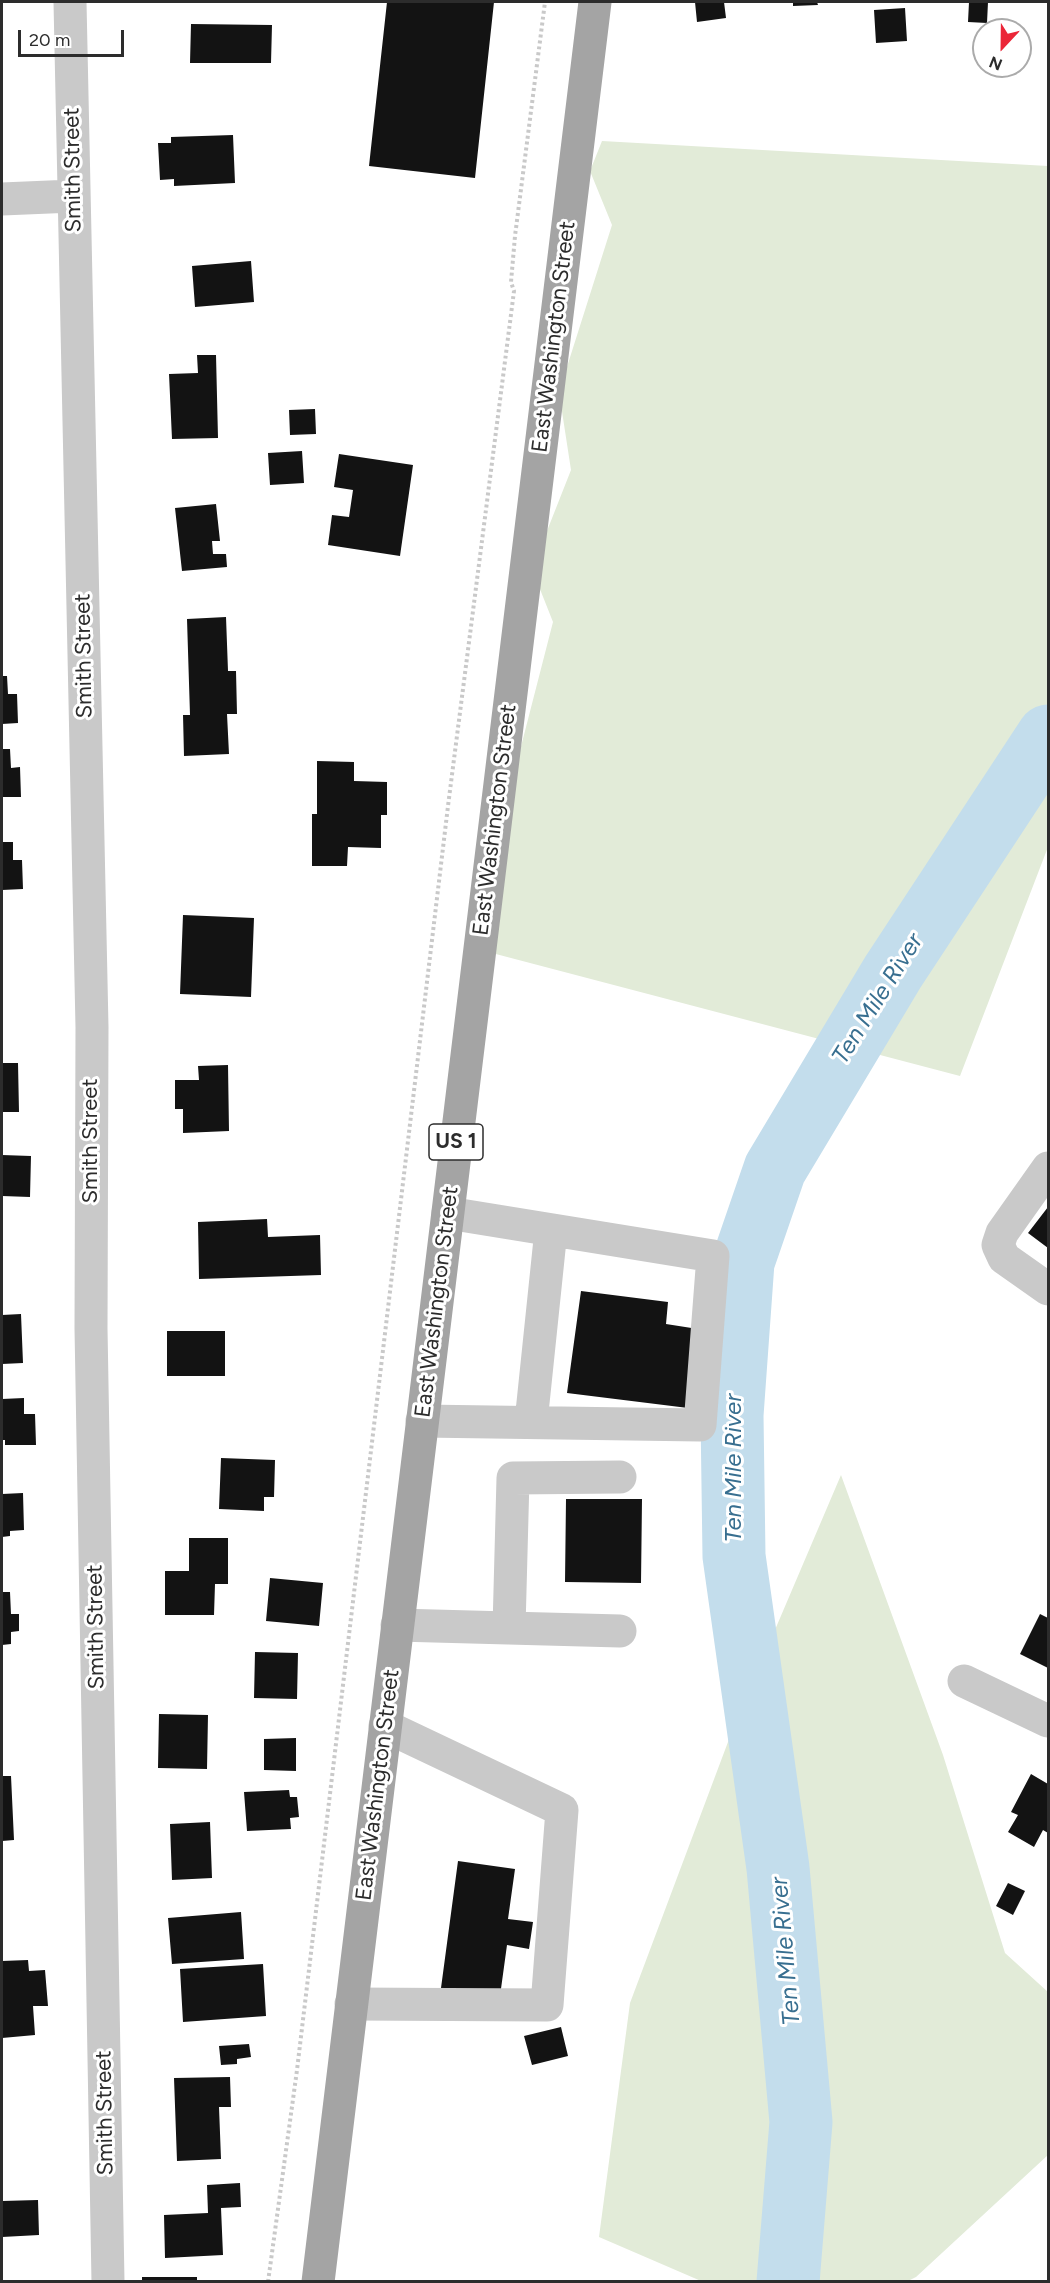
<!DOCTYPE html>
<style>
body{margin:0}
#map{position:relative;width:1050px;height:2283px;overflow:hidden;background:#fff;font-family:Figtree,sans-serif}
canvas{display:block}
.frame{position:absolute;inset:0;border:3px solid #2c2c2c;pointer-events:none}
.north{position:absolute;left:972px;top:18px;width:60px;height:60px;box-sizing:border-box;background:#fff;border:2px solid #ababab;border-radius:50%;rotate:202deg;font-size:16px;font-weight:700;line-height:24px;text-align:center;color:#2c2c2c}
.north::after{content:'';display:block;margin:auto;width:21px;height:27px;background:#eb2638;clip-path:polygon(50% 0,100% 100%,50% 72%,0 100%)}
.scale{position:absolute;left:18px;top:30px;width:106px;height:27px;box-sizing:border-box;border:3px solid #2c2c2c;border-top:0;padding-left:8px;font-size:18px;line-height:21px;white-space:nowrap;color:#2c2c2c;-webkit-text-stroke:4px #fff;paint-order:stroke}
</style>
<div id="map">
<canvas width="1050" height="2283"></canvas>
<div class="frame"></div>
<div class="north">N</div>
<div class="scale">20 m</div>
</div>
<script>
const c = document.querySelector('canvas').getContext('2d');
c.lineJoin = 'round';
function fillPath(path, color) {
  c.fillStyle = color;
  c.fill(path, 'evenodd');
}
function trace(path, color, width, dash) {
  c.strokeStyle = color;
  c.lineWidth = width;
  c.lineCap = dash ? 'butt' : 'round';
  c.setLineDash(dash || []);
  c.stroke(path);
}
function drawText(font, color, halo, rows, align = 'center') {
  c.font = font + ' Figtree,sans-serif';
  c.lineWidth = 6;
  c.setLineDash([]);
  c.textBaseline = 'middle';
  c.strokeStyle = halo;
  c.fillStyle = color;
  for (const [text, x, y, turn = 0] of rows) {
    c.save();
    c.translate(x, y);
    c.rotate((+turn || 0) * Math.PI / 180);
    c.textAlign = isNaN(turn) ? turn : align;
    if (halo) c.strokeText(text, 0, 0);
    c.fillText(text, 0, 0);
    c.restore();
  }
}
fillPath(new Path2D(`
 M602 141 1048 166V847L960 1076 492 953 479 910 553 622 532 569 571 470 559 392 612 225 590 171Z
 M841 1475 943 1755 1005 1953 1048 1992V2155L916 2277 908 2281H701L599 2237 630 2003 734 1726Z`), '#e2ebd8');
trace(new Path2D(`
 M788 2282 801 2122 778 1868 734 1556 732 1415 743 1262 775 1169 893 972 1048 736`), '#c3ddec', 63);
fillPath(new Path2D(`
 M387 2H494L475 178 369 166Z
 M695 2H724L726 18 697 22Z
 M793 2H817L818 5 793 6Z
 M969 2H988L987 23 968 22Z
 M905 8 907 41 876 43 874 10Z
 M191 24 272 25 271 63H190Z
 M233 135 235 183 174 186V179L160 180 158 143H171V137Z
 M251 261 254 302 195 307 192 266Z
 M197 355H216L218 438 172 439 169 374 198 373Z
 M315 409 316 434 290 435 289 410Z
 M302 451 304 483 270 485 268 453Z
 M339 454 413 465 400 556 328 545 332 515 349 517 353 490 334 487Z
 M216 504 220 541H212L213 554H226L227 567 182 571 175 508Z
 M226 617 228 671H236L237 714H227L229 754 184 756 183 715H190L187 619Z
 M2 676H7L8 694H17L18 723 2 724Z
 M2 749H10L11 768 20 767 21 797H2Z
 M317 761 354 762V781L387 782V815H381V848L348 847 347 866H312V814H317Z
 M2 842H13V860H22L23 889 2 890Z
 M183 915 254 918 251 997 180 994Z
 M2 1063H18L19 1112H2Z
 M228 1065 229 1131 183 1133V1109H175V1080H199L198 1066Z
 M2 1155 31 1156 30 1197 2 1196Z
 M1048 1207V1248L1028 1233Z
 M267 1219 268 1237 320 1235 321 1275 199 1279 198 1222Z
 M581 1291 668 1302 666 1324 698 1329 688 1408 567 1393Z
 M21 1314 23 1363 2 1364V1315Z
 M167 1331H225V1376H167Z
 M24 1398V1414H35L36 1445H5V1440H2V1399Z
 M221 1458 275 1460 274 1497H264V1511L219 1509Z
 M23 1493 24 1530 10 1531V1536L2 1537V1494Z
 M566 1499H642L641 1583 565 1582Z
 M189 1538H228V1584H215L214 1615H165V1571H189Z
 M270 1578 323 1583 319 1626 266 1621Z
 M2 1592H10L11 1614H19V1631L11 1632V1644L2 1645Z
 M1040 1614 1048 1618V1668L1020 1654Z
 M255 1652 298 1653 297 1699 254 1698Z
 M159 1714 208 1715 207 1769 158 1768Z
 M296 1738V1771L264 1770V1739Z
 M1031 1774 1048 1784V1833L1043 1830 1034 1847 1008 1832 1018 1815 1011 1812Z
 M2 1776H11L14 1840 2 1841Z
 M289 1790 290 1797H297L299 1817 290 1818 291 1829 247 1831 244 1792Z
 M210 1822 212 1878 172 1880 170 1824Z
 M458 1861 515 1869 508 1919 533 1922 529 1949 507 1945 500 1996 441 1988Z
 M1008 1883 1025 1891 1013 1915 996 1906Z
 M241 1912 244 1959 172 1964 168 1918Z
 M28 1960 29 1971 45 1970 48 2006H33L35 2035 2 2038V1961Z
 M263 1964 266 2016 183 2022 180 1969Z
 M561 2027 568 2056 532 2065 524 2036Z
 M249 2044 251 2057 237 2059V2064L221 2065 219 2046Z
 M230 2077 231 2107H219L221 2159 177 2161 174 2078Z
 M240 2183 241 2207 221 2208 223 2255 165 2258 164 2215 208 2213 207 2185Z
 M38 2200 39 2235 2 2237V2201Z
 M142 2277H197V2282H142Z`), '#131313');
trace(new Path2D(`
 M268 2282 297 2070 448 806 514 291 511 282 515 236 545 2`), '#c9c9c9', 4, [3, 3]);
trace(new Path2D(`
 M70 2 92 1027 91 1328 108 2282
 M2 199 73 196
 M1048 1168 1002 1233 998 1245 1004 1258 1048 1289
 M422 1421 700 1425 713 1256 448 1213
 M531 1422 551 1230
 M397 1625 620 1631
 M509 1628 513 1478 620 1477
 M964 1681 1048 1721
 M351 2004 547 2005 562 1810 385 1726`), '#c9c9c9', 33);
trace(new Path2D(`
 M318 2282 595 2`), '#a4a4a4', 33);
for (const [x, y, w] of [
 [456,1142,54]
]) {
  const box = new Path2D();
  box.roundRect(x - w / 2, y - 18, w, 36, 4.5);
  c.fillStyle = '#fff';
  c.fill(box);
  trace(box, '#2c2c2c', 1.5);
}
drawText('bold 21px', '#2c2c2c', null, [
 ["US 1",456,1142]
]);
drawText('22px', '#2c2c2c', '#fff', [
 ["Smith Street",73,170,-91],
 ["East Washington Street",554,337,-83],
 ["Smith Street",84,656,-91],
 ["East Washington Street",495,820,-83],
 ["Smith Street",91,1141,-90],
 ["East Washington Street",437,1302,-83],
 ["Smith Street",96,1627,-91],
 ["East Washington Street",378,1785,-83],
 ["Smith Street",105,2113,-91]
]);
drawText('italic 24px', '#386f90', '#fff', [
 ["Ten Mile River",878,999,-58],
 ["Ten Mile River",734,1468,-90],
 ["Ten Mile River",786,1951,-95]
]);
</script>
